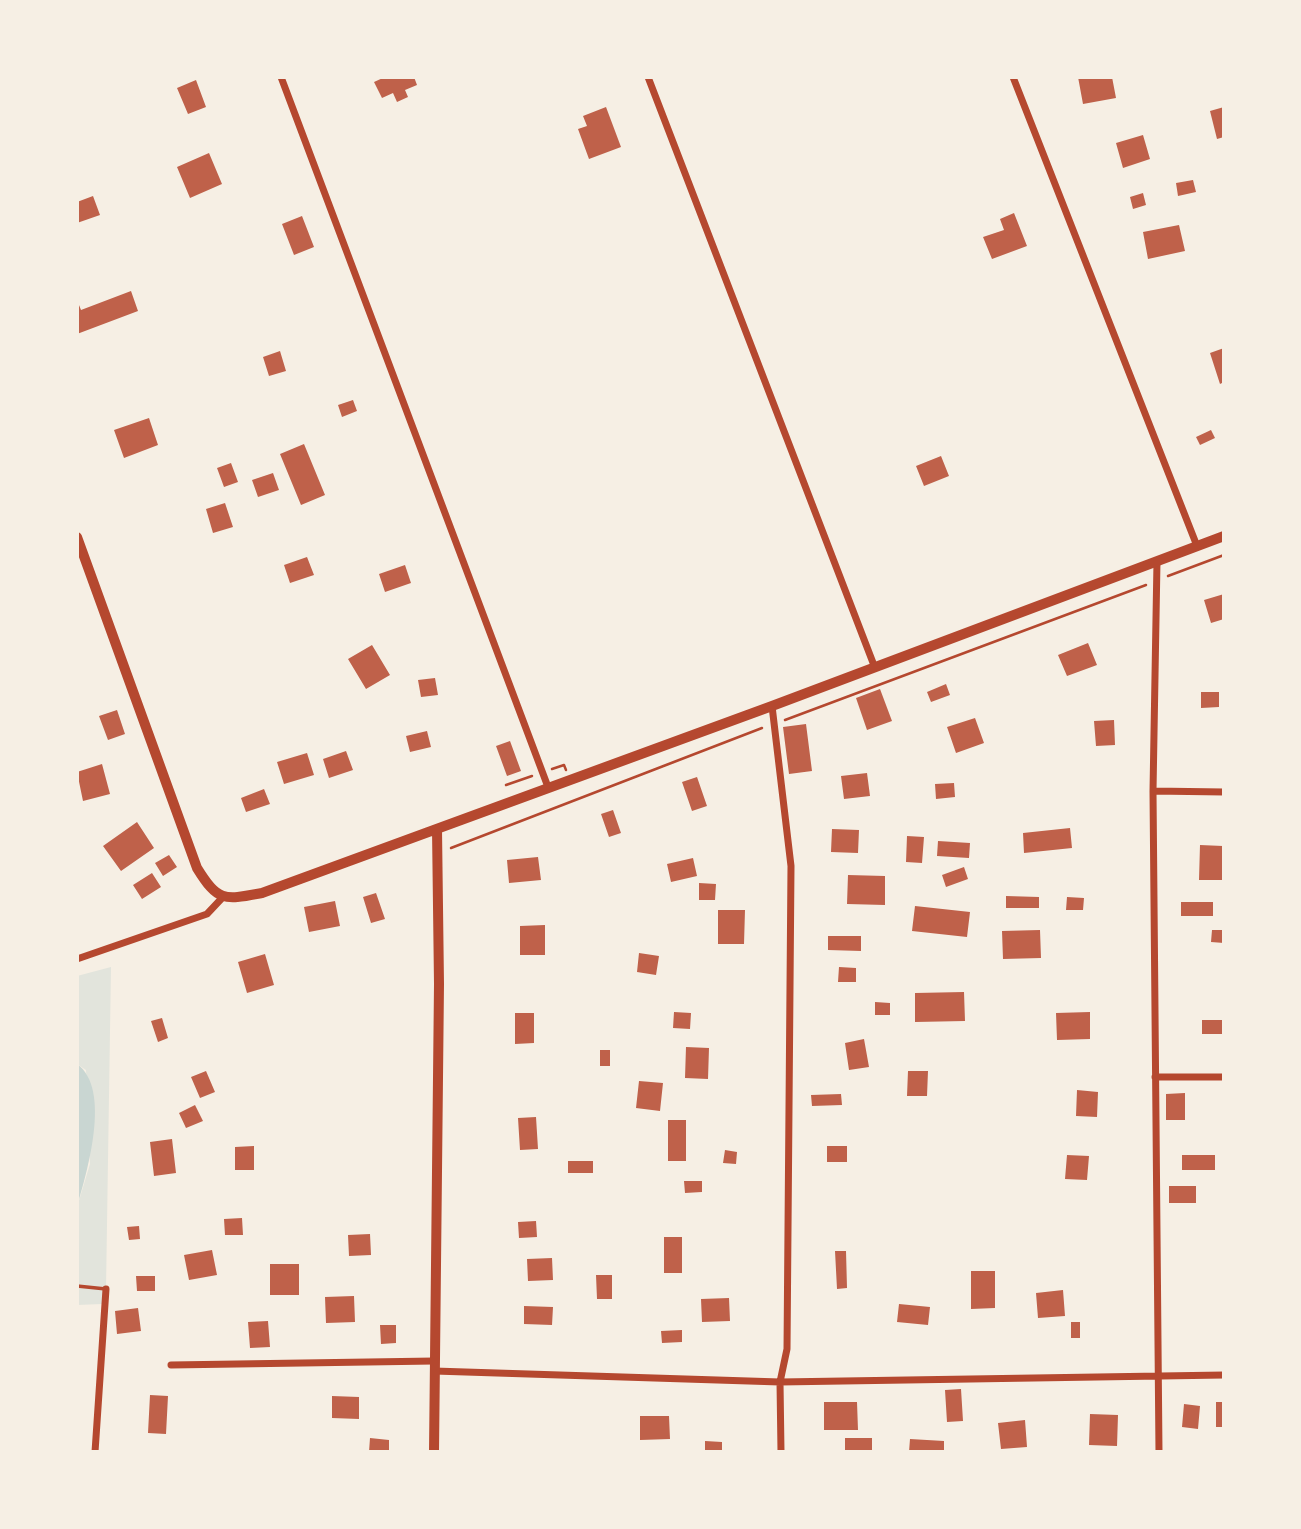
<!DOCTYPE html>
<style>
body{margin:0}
#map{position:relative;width:1301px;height:1529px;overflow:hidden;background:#f6efe4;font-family:"Exo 2",sans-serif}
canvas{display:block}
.frame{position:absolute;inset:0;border:79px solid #f6efe4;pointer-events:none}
</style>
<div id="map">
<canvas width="1301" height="1529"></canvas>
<div class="frame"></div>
</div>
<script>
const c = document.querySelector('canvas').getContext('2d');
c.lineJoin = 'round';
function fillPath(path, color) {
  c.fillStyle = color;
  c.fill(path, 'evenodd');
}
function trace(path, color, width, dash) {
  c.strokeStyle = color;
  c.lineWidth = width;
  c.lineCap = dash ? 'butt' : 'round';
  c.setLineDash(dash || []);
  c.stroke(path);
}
fillPath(new Path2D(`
 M111 967 106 1289 102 1304 77 1305V1207L90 1164 86 1070 77 1064V976Z`), '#e2e4dc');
fillPath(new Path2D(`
 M77 1064C112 1089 87 1172 77 1207Z`), '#c9d6d2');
fillPath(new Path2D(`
 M385 77H414L417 85 405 90 408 97 397 102 393 93 382 98 374 82Z
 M1078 77H1112L1116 98 1083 104Z
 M196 80 206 107 188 114 177 88Z
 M606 107 621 147 589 159 578 129 587 126 583 116Z
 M1224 107V137L1217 139 1210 111Z
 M1143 135 1150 159 1123 168 1116 143Z
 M209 153 222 184 190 198 177 167Z
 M1193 180 1196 192 1178 196 1176 183Z
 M1143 193 1146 205 1133 209 1130 197Z
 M93 196 100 215 77 223V202Z
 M1014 213 1027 246 992 259 983 237 1004 230 1000 219Z
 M302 216 314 247 294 255 282 224Z
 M1179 225 1185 251 1148 259 1143 232Z
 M131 291 138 311 77 334V300L81 310Z
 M1224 348V382L1220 384 1210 353Z
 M280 351 286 371 269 376 263 357Z
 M353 400 357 411 342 417 338 405Z
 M149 418 158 445 124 458 114 430Z
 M1211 430 1215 438 1200 445 1196 437Z
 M304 444 325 495 301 505 280 454Z
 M941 456 949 476 924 486 916 466Z
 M231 463 238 482 224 487 217 468Z
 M273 473 279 490 258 497 252 480Z
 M225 503 233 527 213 533 206 509Z
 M307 557 314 575 290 583 284 565Z
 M405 565 411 583 385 592 379 574Z
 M1224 594V619L1211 623 1204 600Z
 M1088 643 1097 665 1067 676 1058 655Z
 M372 645 390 675 366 689 348 659Z
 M435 678 438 695 421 697 418 680Z
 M946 684 950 695 931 702 927 692Z
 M880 689 892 721 867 730 856 698Z
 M1201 692H1219V707L1201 708Z
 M117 710 125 734 108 740 99 716Z
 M975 718 984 743 956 753 947 727Z
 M1114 720 1115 745 1096 746 1094 721Z
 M806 724 812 771 789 774 783 727Z
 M427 731 431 747 410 752 406 736Z
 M510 741 521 771 507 776 496 746Z
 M346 751 353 770 329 778 323 759Z
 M307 753 314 775 284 784 277 762Z
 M102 764 110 794 83 801 77 772Z
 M867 773 870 796 844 799 841 776Z
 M697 777 707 806 692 811 682 782Z
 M954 783 955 797 936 799 935 784Z
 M264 789 270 804 246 812 241 798Z
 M613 810 621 833 609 837 601 814Z
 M137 822 154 848 121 871 103 846Z
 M1070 828 1072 848 1024 853 1023 833Z
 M832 829 859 830 858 853 831 852Z
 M907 836 924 837 922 863 906 862Z
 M938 841 970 843 969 858 937 856Z
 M1200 845 1223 846 1222 880H1199Z
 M169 855 177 867 163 876 155 863Z
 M538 857 541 880 509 883 507 860Z
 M693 858 697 876 671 882 667 864Z
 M964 867 968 879 946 887 942 875Z
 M152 873 161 887 142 899 133 885Z
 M848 875 885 876V905L847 904Z
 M699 883 716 884 715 900H699Z
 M376 893 385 919 371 923 363 897Z
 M1006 896 1039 897V908H1006Z
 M1067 897 1084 898 1083 910H1066Z
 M335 901 340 926 309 932 304 907Z
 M1181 902H1213V916H1181Z
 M915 906 970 912 967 937 912 931Z
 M718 910H745L744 944H718Z
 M545 925V955H520V926Z
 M1040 930 1041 958 1003 959 1002 931Z
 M1212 930H1224V943L1211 942Z
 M828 936H861V951L828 950Z
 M639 953 659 956 656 975 637 972Z
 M265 954 274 985 247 993 238 962Z
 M839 967 856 968V982H838Z
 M964 992 965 1021 915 1022V993Z
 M875 1002 890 1003V1015H875Z
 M674 1012 691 1013 690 1029 673 1028Z
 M1090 1012V1039L1057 1040 1056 1013Z
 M515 1013H534V1043L515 1044Z
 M162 1018 168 1038 158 1042 151 1021Z
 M1202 1020H1224V1034H1202Z
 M864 1039 869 1067 849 1070 845 1043Z
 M686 1047 709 1048 708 1079 685 1078Z
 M600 1050H610V1066H600Z
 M206 1071 215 1092 200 1098 191 1077Z
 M908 1071H928L927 1096H907Z
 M639 1081 663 1083 660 1111 636 1108Z
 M1077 1090 1098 1092 1097 1117 1076 1116Z
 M1185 1093V1120H1166V1094Z
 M841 1094 842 1105 812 1106 811 1095Z
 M195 1105 203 1121 186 1128 179 1113Z
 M536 1117 538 1149 520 1150 518 1118Z
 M668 1120H686V1161H668Z
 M172 1139 176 1173 154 1176 150 1142Z
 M254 1146V1170H235V1147Z
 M827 1146H847V1162H827Z
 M725 1150 737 1152 736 1164 723 1163Z
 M1067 1155 1089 1156 1087 1180 1065 1179Z
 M1182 1155H1215V1170H1182Z
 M568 1161H593V1173H568Z
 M684 1181H702V1192L685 1193Z
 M1169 1186H1196V1203H1169Z
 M242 1218 243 1235H225L224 1219Z
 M536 1221 537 1237 519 1238 518 1222Z
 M139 1226 140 1239 129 1240 127 1227Z
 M370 1234 371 1255 349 1256 348 1235Z
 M664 1237H682V1273H664Z
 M212 1250 217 1275 189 1280 184 1255Z
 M835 1251H846L847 1288 837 1289Z
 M552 1258 553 1280 528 1281 527 1259Z
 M270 1264H299V1295H270Z
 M971 1271H995V1308L971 1309Z
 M596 1275H612V1299H597Z
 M136 1276H155V1291H137Z
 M1063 1290 1065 1316 1038 1318 1036 1293Z
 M354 1296 355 1322 326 1323 325 1297Z
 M729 1298 730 1321 702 1322 701 1299Z
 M899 1304 930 1307 928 1325 897 1322Z
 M524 1306 553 1307 552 1325 524 1324Z
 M138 1308 141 1331 117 1334 115 1311Z
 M268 1321 270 1347 250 1348 248 1322Z
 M1071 1322H1080V1338H1071Z
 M380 1325H396V1343L381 1344Z
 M682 1330V1342L662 1343 661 1331Z
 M961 1389 963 1421 947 1422 945 1390Z
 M150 1395 168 1396 166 1434 148 1433Z
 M332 1396 359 1397V1419L332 1418Z
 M824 1402H857L858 1430H824Z
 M1216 1402H1224V1427H1216Z
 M1184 1404 1200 1406 1198 1429 1182 1427Z
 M1090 1414 1118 1415 1117 1446 1089 1445Z
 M640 1416H669L670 1439 640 1440Z
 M1025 1420 1027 1447 1001 1449 998 1423Z
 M370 1438 389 1440V1452H369Z
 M845 1438H872V1452H845Z
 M910 1439 944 1441V1452H909Z
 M705 1441 722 1442V1452H705Z`), '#bf614a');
trace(new Path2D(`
 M1168 576 1224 555
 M785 720 1146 585
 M552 769 564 765 566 770
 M506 785 532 776
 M451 848 762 728`), '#b5482f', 2.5);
trace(new Path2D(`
 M77 1286 106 1289`), '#b5482f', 3.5);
trace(new Path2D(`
 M281 77 548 787
 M648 77 875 668
 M1013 77 1197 546
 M1157 561 1153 791 1159 1452
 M772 706 791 866 787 1349 780 1382 781 1452
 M1153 791 1224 792
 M77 959 207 914 223 897
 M1155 1077H1224
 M171 1365 434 1361
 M434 1371 780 1382 1224 1375
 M95 1452 106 1289`), '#b5482f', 7);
trace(new Path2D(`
 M77 537 197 868C218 902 224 900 262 893L772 706 1224 536
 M434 1452 439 984 437 829`), '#b5482f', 10);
</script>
